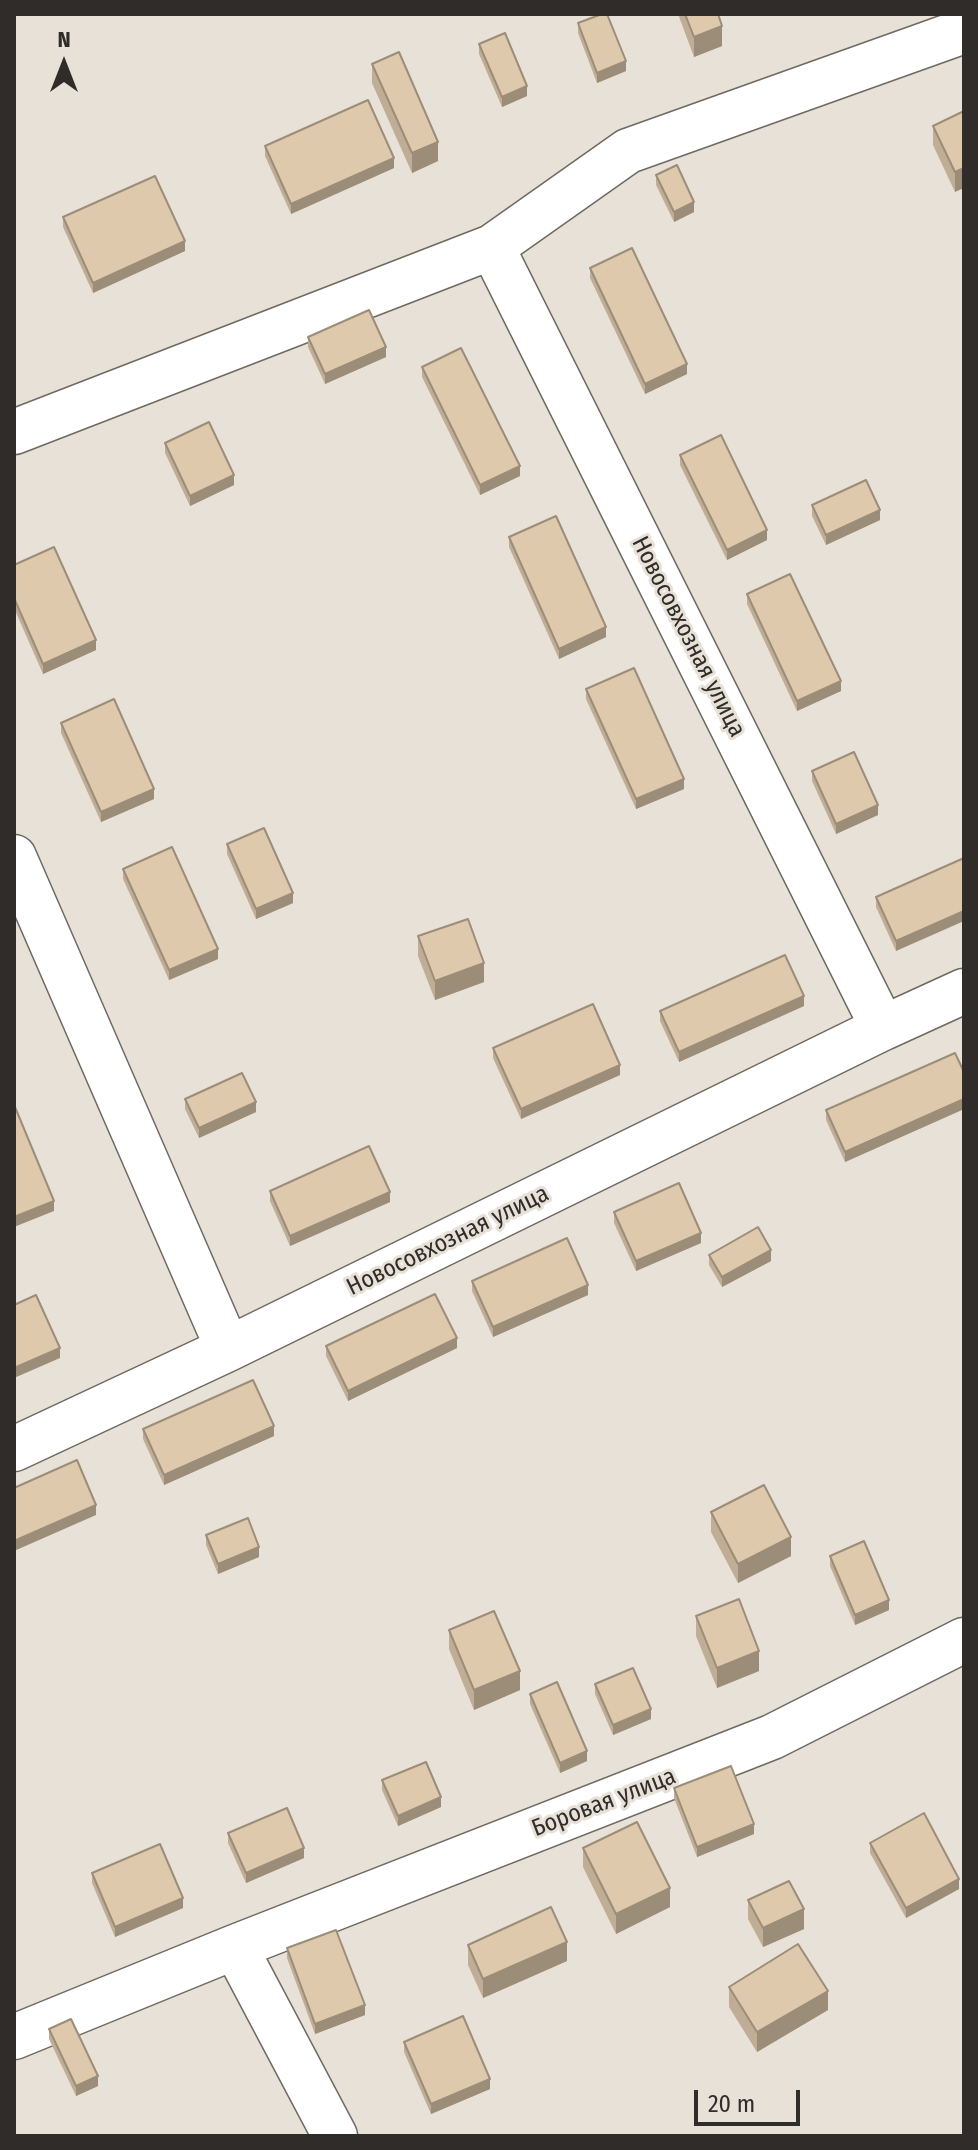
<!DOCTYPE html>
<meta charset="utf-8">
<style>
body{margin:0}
#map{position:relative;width:978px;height:2150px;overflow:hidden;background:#e8e1d8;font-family:"Fira Sans Condensed",sans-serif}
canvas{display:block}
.frame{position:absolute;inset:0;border:16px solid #2f2c29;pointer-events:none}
.north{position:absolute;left:24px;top:24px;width:80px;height:80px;-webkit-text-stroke:6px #e8e1d8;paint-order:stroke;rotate:0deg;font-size:22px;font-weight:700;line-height:32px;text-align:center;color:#2f2c29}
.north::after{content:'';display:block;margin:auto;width:28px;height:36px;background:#2f2c29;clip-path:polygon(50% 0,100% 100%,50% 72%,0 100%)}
.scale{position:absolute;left:694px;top:2090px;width:106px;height:36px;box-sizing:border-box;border:4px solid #2f2c29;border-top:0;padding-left:10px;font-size:24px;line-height:28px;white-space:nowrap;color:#2f2c29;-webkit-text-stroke:6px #e8e1d8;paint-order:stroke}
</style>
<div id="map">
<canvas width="978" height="2150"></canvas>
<div class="frame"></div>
<div class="north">N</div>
<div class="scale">20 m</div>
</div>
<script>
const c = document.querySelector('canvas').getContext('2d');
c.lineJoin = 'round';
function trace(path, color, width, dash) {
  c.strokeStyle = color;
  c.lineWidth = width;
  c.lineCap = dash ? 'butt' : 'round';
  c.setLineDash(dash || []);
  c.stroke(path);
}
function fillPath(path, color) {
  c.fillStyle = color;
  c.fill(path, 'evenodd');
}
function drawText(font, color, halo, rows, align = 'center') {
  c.font = font + ' "Fira Sans Condensed",sans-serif';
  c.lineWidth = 6;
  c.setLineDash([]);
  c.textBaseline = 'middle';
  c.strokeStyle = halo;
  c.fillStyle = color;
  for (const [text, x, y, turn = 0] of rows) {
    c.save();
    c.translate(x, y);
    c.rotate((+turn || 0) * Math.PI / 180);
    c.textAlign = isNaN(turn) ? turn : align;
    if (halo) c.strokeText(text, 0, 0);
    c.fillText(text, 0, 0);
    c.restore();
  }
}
const minor = new Path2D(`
 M492 247 883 1028
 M14 432 492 247 628 151 964 31
 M14 857 228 1349
 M14 1449 228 1349 883 1028 964 991
 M235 1947 335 2136
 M14 2037 235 1947 772 1737 964 1640`);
trace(minor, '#6f6961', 47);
trace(minor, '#fff', 44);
fillPath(new Path2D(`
 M678 14H718L722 46 694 57Z
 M578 23 626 71 597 83 578 33Z
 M479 44 527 96 502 107 479 54Z
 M372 64 438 161 412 173 372 83Z
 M964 111 955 192 933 145V126Z
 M265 146 394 168 291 214 265 156Z
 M656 175 694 212 674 222 656 185Z
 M63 217 185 251 93 293 63 227Z
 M590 268 687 374 645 394 590 278Z
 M308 337 386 357 325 384 308 347Z
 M422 367 520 476 480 495 422 377Z
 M165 443 234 485 190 506 165 453Z
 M680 455 767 540 727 560 680 465Z
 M812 505 880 520 826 545 812 516Z
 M509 537 606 637 559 659 509 547Z
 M14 565 96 650 43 674 14 608Z
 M747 594 841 691 797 711 747 604Z
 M586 689 684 789 636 809 586 699Z
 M61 723 154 799 101 822 61 733Z
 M812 771 878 815 836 834 812 781Z
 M227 844 293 903 256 919 227 854Z
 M964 858 896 951 876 907V897Z
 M123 869 218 959 169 980 123 879Z
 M418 936 484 982 435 1000 418 956Z
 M804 1006 679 1062 660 1021V1011Z
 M493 1048 620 1075 521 1119 493 1058Z
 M964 1072V1109L845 1162 826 1120V1110Z
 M185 1099 256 1112 199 1138 185 1109Z
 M270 1191 390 1202 290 1246 270 1201Z
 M614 1212 701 1243 636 1271 614 1223Z
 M709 1255 771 1261 722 1287 709 1265Z
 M472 1281 588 1295 493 1337 472 1291Z
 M326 1346 457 1348 348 1401 326 1356Z
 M143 1429 274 1436 164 1485 143 1439Z
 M711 1512 791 1556 738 1583 711 1532Z
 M206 1535 259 1557 218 1574 206 1545Z
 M830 1556 889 1610 855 1625 830 1566Z
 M696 1616 759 1671 717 1688 696 1636Z
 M449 1630 520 1690 474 1710 449 1649Z
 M595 1684 651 1719 613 1735 595 1694Z
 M530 1694 587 1761 560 1773 530 1704Z
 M382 1780 441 1807 398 1826 382 1790Z
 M674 1788 754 1834 697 1857 674 1798Z
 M228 1833 304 1858 246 1883 228 1843Z
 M870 1843 959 1889 906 1918 870 1853Z
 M583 1848 670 1907 616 1934 583 1867Z
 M92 1873 183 1908 115 1937 92 1883Z
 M748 1900 804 1929 763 1947 748 1919Z
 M468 1945 567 1961 483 1998 468 1965Z
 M287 1948 365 2015 315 2034 287 1958Z
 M729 1987 828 2010 757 2052 729 2007Z
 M49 2029 98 2086 76 2096 49 2039Z
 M404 2042 490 2089 431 2114 404 2052Z`), '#c0ad95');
fillPath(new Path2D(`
 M722 26V46L694 57V37Z
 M626 61V71L597 83V73Z
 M527 86V96L502 107V97Z
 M438 142V161L412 173V153Z
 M394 158V168L291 214V204Z
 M964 168V188L955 192V172Z
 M694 202V212L674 222V212Z
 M185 241V251L93 293V283Z
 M386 347V357L325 384V374Z
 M687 364V374L645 394V384Z
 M520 466V476L480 495V485Z
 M234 475V485L190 506V496Z
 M880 510V520L826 545V535Z
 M767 530V540L727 560V550Z
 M606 627V637L559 659V649Z
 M96 640V650L43 674V664Z
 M841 681V691L797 711V701Z
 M684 779V789L636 809V799Z
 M154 789V799L101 822V812Z
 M878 805V815L836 834V824Z
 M293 893V903L256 919V909Z
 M964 911V921L896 951V941Z
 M218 949V959L169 980V970Z
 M484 963V982L435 1000V981Z
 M804 996V1006L679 1062V1052Z
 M620 1065V1075L521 1119V1109Z
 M964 1099V1109L845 1162V1152Z
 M256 1102V1112L199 1138V1128Z
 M390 1192V1202L290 1246V1236Z
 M54 1201V1211L14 1227V1217Z
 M701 1233V1243L636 1271V1261Z
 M771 1250V1261L722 1287V1277Z
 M588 1285V1295L493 1337V1327Z
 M457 1338V1348L348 1401V1391Z
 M60 1348V1358L14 1378V1368Z
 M274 1426V1436L164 1485V1475Z
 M96 1505V1515L14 1551V1541Z
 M791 1537V1556L738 1583V1564Z
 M259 1547V1557L218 1574V1564Z
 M889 1600V1610L855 1625V1615Z
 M759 1651V1671L717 1688V1668Z
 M520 1671V1690L474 1710V1690Z
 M651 1709V1719L613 1735V1725Z
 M587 1751V1761L560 1773V1763Z
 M441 1797V1807L398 1826V1816Z
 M754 1824V1834L697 1857V1847Z
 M304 1848V1858L246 1883V1873Z
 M959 1879V1889L906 1918V1908Z
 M670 1888V1907L616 1934V1914Z
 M183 1898V1908L115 1937V1927Z
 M804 1909V1929L763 1947V1928Z
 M567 1942V1961L483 1998V1979Z
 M828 1991V2010L757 2052V2032Z
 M365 2005V2015L315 2034V2024Z
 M98 2076V2086L76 2096V2086Z
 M490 2079V2089L431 2114V2104Z`), '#9c8d79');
const building = new Path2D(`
 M602 14H607L626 61 597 73 578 23Z
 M685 14H718L722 26 694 37Z
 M505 33 527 86 502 97 479 44Z
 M399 52 438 142 412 153 372 64Z
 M368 100 394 158 291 204 265 146Z
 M964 111V168L955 172 933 126Z
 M677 165 694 202 674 212 656 175Z
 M155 176 185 241 93 283 63 217Z
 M632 248 687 364 645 384 590 268Z
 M369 310 386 347 325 374 308 337Z
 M461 348 520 466 480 485 422 367Z
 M209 422 234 475 190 496 165 443Z
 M721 435 767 530 727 550 680 455Z
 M866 480 880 510 826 535 812 505Z
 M556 516 606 627 559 649 509 537Z
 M54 547 96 640 43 664 14 598V565Z
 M790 574 841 681 797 701 747 594Z
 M634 668 684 779 636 799 586 689Z
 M114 699 154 789 101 812 61 723Z
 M854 752 878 805 836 824 812 771Z
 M264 828 293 893 256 909 227 844Z
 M172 847 218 949 169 970 123 869Z
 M964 858V911L896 941 876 897Z
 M468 919 484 963 435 981 418 936Z
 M785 955 804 996 679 1052 660 1011Z
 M593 1004 620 1065 521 1109 493 1048Z
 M955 1053 964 1072V1099L845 1152 826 1110Z
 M242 1073 256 1102 199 1128 185 1099Z
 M15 1107 54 1201 14 1217V1108Z
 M369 1146 390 1192 290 1236 270 1191Z
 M679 1183 701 1233 636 1261 614 1212Z
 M758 1227 771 1250 722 1277 709 1255Z
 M567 1238 588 1285 493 1327 472 1281Z
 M435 1294 457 1338 348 1391 326 1346Z
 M36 1295 60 1348 14 1368V1305Z
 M253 1380 274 1426 164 1475 143 1429Z
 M77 1460 96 1505 14 1541V1488Z
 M764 1485 791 1537 738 1564 711 1512Z
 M248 1518 259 1547 218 1564 206 1535Z
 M864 1541 889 1600 855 1615 830 1556Z
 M739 1599 759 1651 717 1668 696 1616Z
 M494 1611 520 1671 474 1690 449 1630Z
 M633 1668 651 1709 613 1725 595 1684Z
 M557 1682 587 1751 560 1763 530 1694Z
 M426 1762 441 1797 398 1816 382 1780Z
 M731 1766 754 1824 697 1847 674 1788Z
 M287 1808 304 1848 246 1873 228 1833Z
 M924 1813 959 1879 906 1908 870 1843Z
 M637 1822 670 1888 616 1914 583 1848Z
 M160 1844 183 1898 115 1927 92 1873Z
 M789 1881 804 1909 763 1928 748 1900Z
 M551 1907 567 1942 483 1979 468 1945Z
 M336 1930 365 2005 315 2024 287 1948Z
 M798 1944 828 1991 757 2032 729 1987Z
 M463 2016 490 2079 431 2104 404 2042Z
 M71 2019 98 2076 76 2086 49 2029Z`);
fillPath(building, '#dfc9ad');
trace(building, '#9c8d79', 2);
drawText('24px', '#2f2c29', '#e8e1d8', [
 ["Новосовхозная улица",688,637,63],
 ["Новосовхозная улица",448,1241,-26],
 ["Боровая улица",604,1803,-21]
]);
</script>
